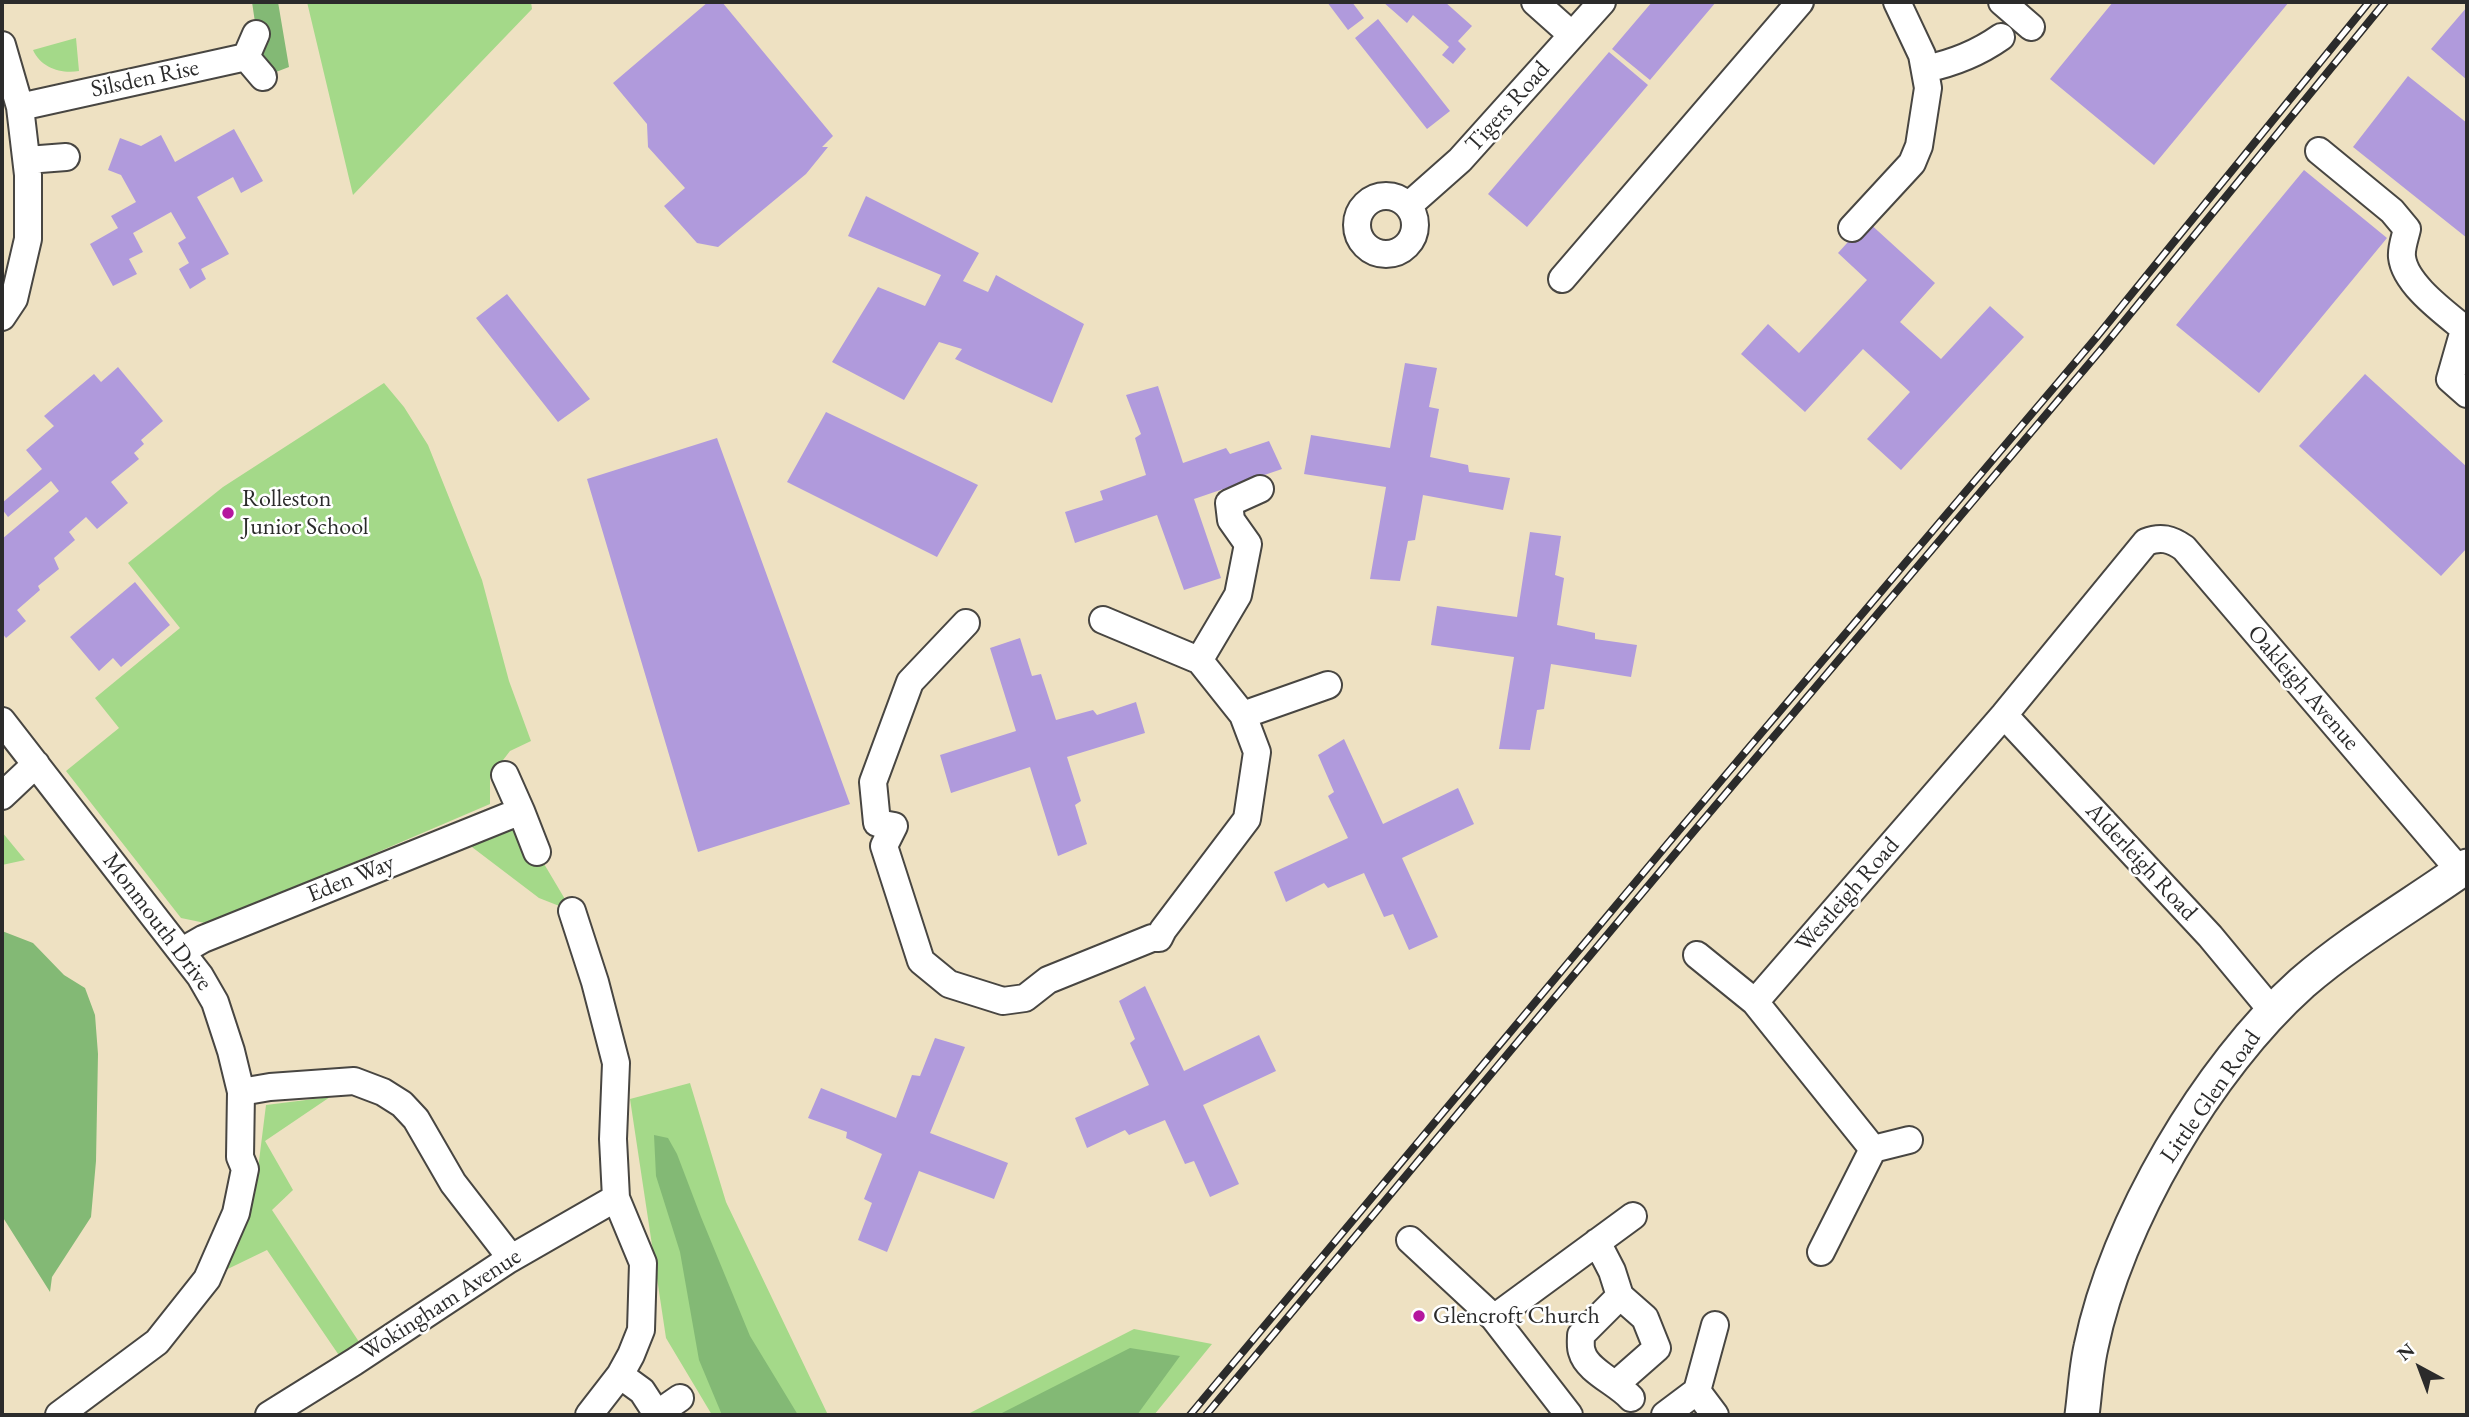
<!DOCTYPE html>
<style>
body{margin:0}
#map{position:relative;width:2469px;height:1417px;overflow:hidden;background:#eee1c2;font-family:"EB Garamond",serif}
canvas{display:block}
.frame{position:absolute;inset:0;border:4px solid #2b2b2b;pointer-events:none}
.north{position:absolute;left:2385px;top:1333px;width:70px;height:70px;-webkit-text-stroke:5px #fff;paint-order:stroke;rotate:319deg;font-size:19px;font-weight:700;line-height:28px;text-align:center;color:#2b2b2b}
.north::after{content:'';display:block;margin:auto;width:24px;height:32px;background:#2b2b2b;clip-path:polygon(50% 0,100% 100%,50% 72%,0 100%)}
</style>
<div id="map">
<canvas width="2469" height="1417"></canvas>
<div class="frame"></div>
<div class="north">N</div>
</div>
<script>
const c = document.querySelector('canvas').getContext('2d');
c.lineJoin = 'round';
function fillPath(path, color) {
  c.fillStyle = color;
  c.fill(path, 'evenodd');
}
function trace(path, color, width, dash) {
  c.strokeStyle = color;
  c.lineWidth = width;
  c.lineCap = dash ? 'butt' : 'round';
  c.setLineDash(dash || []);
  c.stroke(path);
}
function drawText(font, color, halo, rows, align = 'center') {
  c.font = font + ' "EB Garamond",serif';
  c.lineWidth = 5;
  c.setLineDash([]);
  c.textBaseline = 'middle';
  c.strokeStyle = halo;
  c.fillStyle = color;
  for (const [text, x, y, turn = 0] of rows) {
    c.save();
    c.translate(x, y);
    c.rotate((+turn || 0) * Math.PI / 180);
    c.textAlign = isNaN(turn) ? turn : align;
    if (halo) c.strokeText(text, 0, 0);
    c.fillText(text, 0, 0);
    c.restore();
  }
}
fillPath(new Path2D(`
 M307 2H531L532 9 353 195Z
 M76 38 79 71C61 74 41 68 33 50Z
 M384 383 404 407 428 445 482 580 509 681 531 741 510 751 490 777V804L210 924 181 918 66 771 119 728 95 698 180 628 128 563 223 487Z
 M521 811 537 852 572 911 539 898 464 841Z
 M2 832 25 860 2 865Z
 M690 1083 726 1202 828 1415H712L666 1338 630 1099Z
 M330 1097 265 1141 293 1190 272 1210 367 1354 347 1367 267 1250 207 1279 257 1177 266 1105Z
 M1134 1329 1212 1344 1154 1415H966Z`), '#a4d989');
fillPath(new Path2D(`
 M252 2H278L289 67 263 77Z
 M2 931 33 943 64 975 85 988 95 1015 98 1054 96 1161 91 1217 52 1277 50 1292 2 1216Z
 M654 1135 668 1138 677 1154 701 1217 750 1336 798 1415H722L699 1360 680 1252 656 1176Z
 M1130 1348 1180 1356 1137 1415H998Z`), '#83b975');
fillPath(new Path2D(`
 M708 2H722L833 136 822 147H828L806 174 718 247 697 243 664 206 685 188 648 147 647 124 613 83Z
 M1327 2H1352L1364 18 1348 30Z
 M1383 2H1445L1472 26 1458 41 1466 49 1453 64 1442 55 1449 47 1413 15 1407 23Z
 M1652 2H1716L1650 80 1612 49Z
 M2113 2H2289L2154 165 2050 79Z
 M2467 7V80L2431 49Z
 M1378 19 1450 111 1427 129 1355 38Z
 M1609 52 1648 85 1527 227 1488 194Z
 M2408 76 2467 123V238L2353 147Z
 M234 129 263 181 241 193 233 177 197 197 229 254 201 269 206 279 190 289 179 269 189 263 178 243 186 238 171 212 133 233 143 252 129 259 137 274 113 286 90 244 118 228 111 216 136 202 121 175 108 170 120 138 141 146 161 135 175 162Z
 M2304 170 2387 238 2259 393 2176 325Z
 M866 196 979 253 963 281 988 292 996 275 1084 324 1052 403 955 359 962 349 939 342 904 400 832 362 878 287 925 306 941 275 848 236Z
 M1867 221 1935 283 1900 322 1941 359 1990 306 2024 337 1901 470 1867 439 1910 392 1863 349 1805 412 1741 354 1768 324 1799 353 1867 280 1838 253Z
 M507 294 590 399 558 422 476 318Z
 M1405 363 1437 368 1429 407 1439 409 1430 457 1468 465 1469 472 1510 478 1503 510 1423 495 1415 540 1408 541 1400 581 1370 579 1386 487 1304 474 1311 435 1390 448Z
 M118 367 163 421 141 440 144 444 134 453 139 459 111 482 128 503 97 529 86 517 69 532 75 540 54 558 59 569 38 586 40 590 17 610 26 621 6 638 2 633V539L59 491 51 481 8 517 2 509V503L42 469 26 450 54 426 44 416 94 374 101 382Z
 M2365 374 2467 467V548L2441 576 2299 446Z
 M1158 386 1183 463 1226 448 1230 454 1269 441 1282 469 1194 499 1221 578 1184 590 1157 515 1075 543 1065 512 1103 500 1100 491 1146 475 1135 438 1141 434 1126 395Z
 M826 412 978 485 937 557 787 482Z
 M717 438 850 804 698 852 587 479Z
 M1530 532 1561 536 1555 575 1564 578 1557 625 1595 633V639L1637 645 1631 677 1551 664 1544 709 1537 710 1530 750 1499 749 1514 657 1431 645 1437 606 1517 617Z
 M135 582 170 625 121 667 113 658 99 671 70 637Z
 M1020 638 1032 676 1041 674 1056 720 1093 710 1097 715 1136 702 1145 733 1067 757 1081 801 1075 805 1087 844 1058 856 1030 767 951 793 940 755 1016 731 990 648Z
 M1344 739 1383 824 1458 788 1474 824 1402 858 1438 937 1409 950 1393 914 1384 917 1364 873 1328 888 1324 883 1286 902 1274 872 1348 838 1328 796 1334 792 1318 755Z
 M1145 986 1184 1071 1259 1035 1276 1071 1203 1105 1239 1184 1210 1197 1194 1161 1185 1164 1165 1120 1129 1135 1125 1130 1087 1148 1075 1118 1149 1085 1130 1043 1135 1039 1119 1001Z
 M935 1038 965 1047 930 1133 1008 1163 994 1199 919 1171 887 1252 858 1240 872 1203 864 1199 882 1154 846 1138 847 1132 808 1118 821 1088 896 1118 912 1075 920 1076Z`), '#b09adc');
const minor = new Path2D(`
 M1535 2 1572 35
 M2002 2 2031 27
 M2 45 20 107 28 175V239L14 299 2 317
 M246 57 263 77
 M1925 69C1954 63 1977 54 2001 37
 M20 107 246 57 256 34
 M2319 151 2392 211 2407 229C2405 238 2401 248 2402 257 2405 285 2447 314 2467 331
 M27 160 66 157
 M1357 225a29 29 0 1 1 58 0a29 29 0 1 1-58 0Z
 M1408 206 1460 160 1602 2
 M1852 228 1912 163 1919 146 1928 88 1922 55 1897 2
 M1562 279 1800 2
 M2467 331 2462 337 2450 379 2467 394
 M966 623 910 682 873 782 877 823 894 826 884 846 921 961 949 984 1003 1001 1025 998 1048 980 1152 938H1159L1163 930 1247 819 1257 752 1243 715 1200 661 1203 654 1196 659 1103 620
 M1203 654 1238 595 1248 544 1231 520 1229 503 1260 489
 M1243 715 1328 685
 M2004 715 2210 936 2273 1012
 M2 721 200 976 215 1002 231 1051 241 1092 240 1157 245 1169 236 1213 207 1279 157 1342 59 1415
 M505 775 521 811
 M2 796 36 764
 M572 911 595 982 616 1063 613 1139 616 1198 643 1263 641 1330 631 1355 620 1375 589 1415
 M182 951 203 939 521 811 537 852
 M1697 955 1755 1002
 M241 1092 270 1087 354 1081 383 1092 402 1104 416 1119 453 1183 511 1258
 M1873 1149 1909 1140
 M1410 1240 1494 1318 1569 1415
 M1597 1242 1612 1271 1620 1296 1581 1335C1581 1340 1580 1347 1582 1352 1587 1371 1618 1383 1631 1398
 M1821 1252 1873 1149 1755 1002 2004 715 2146 542C2161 536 2171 539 2184 548L2460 871
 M1494 1318 1633 1216
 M1715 1325 1697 1391 1715 1415
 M620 1375 642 1391 657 1414 680 1398
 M1616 1384 1657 1348 1645 1318 1620 1296
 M269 1415 354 1362 508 1260 616 1198
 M1665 1415 1697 1391`);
const major = new Path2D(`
 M2082 1415C2085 1393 2086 1369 2091 1347 2116 1223 2208 1067 2302 983 2353 939 2412 905 2467 866`);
trace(minor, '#484642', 30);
trace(major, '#484642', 37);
trace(minor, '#fff', 26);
trace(major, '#fff', 33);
const rail = new Path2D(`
 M1190 1415 1680 829 2095 339 2369 2
 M1206 1415 1689 837 2104 346 2385 2`);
trace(rail, '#2b2b2b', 8);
trace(rail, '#fff', 5, [16]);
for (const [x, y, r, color] of [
 [228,513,7,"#b5179e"],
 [1419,1316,7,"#b5179e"]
]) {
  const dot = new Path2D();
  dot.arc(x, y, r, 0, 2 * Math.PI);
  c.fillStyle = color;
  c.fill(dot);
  trace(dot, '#fff', 2.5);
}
drawText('24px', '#2b2b2b', '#fff', [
 ["Silsden Rise",145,79,-12],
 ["Tigers Road",1508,107,-48],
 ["Oakleigh Avenue",2303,688,49],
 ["Alderleigh Road",2141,862,47],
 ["Eden Way",351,879,-22],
 ["Westleigh Road",1848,895,-49],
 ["Monmouth Drive",157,922,53],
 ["Little Glen Road",2211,1097,-55],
 ["Wokingham Avenue",441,1305,-33]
]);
drawText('24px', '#2b2b2b', '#fff', [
 ["Rolleston",242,499],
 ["Junior School",242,527],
 ["Glencroft Church",1433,1316]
], 'left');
</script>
